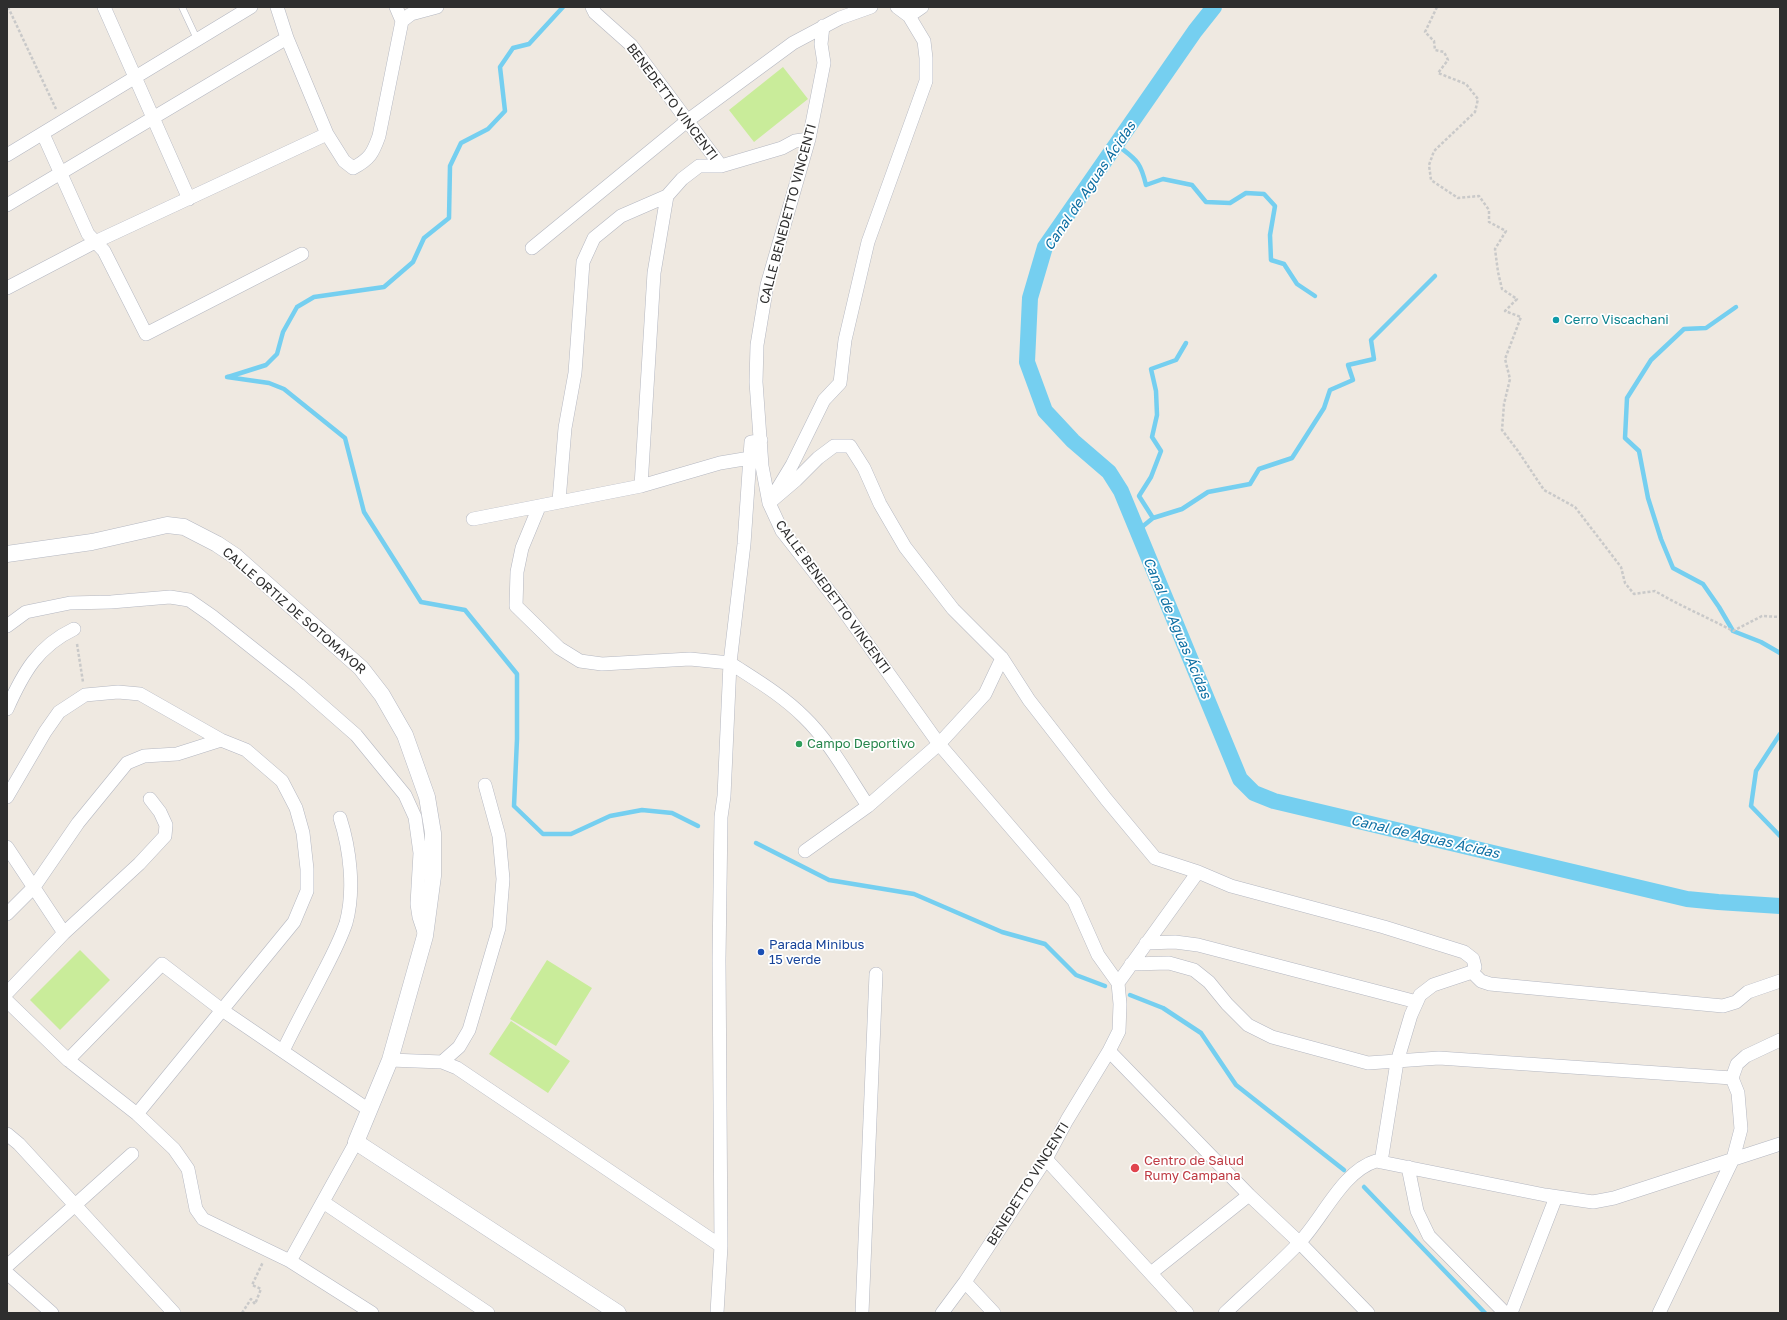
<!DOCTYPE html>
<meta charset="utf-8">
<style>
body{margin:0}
#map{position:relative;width:1787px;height:1320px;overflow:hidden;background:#efe9e1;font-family:"Golos Text",sans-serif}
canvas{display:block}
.frame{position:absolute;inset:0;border:8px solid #2e2e2e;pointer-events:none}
</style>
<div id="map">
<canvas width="1787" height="1320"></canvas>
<div class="frame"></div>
</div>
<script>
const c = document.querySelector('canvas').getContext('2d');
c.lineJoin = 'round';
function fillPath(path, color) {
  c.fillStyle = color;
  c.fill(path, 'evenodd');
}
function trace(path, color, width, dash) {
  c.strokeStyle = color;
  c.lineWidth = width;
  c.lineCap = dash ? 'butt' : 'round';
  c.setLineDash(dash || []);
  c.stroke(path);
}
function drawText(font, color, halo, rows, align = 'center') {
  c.font = font + ' "Golos Text",sans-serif';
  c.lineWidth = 3.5;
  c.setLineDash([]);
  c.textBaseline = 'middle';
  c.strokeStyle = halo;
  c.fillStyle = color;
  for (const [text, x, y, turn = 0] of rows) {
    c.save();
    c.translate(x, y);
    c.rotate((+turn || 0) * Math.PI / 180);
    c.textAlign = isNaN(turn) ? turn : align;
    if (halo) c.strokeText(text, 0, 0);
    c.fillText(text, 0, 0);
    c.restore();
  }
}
fillPath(new Path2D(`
 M783 67 808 99 754 142 729 110Z
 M80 950 110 980 60 1030 30 1000Z
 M547 960 592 988 556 1046 510 1019Z
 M511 1021 570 1061 548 1093 489 1054Z`), '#c9ec9a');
trace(new Path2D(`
 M1116 144C1136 160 1140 160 1146 185L1163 179 1192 185 1206 202 1230 203 1246 193 1264 194 1275 206 1270 235 1271 260 1284 264 1297 284 1315 296
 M1736 307 1706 328 1684 329 1651 360 1627 398 1625 438 1639 451 1648 498 1661 539 1673 568 1703 584 1719 607 1733 631 1761 642 1780 653
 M227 377 269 383 284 389 345 438 364 512 421 602 465 610 517 674V739L514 806 543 834H571L610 816 642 810 672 813 698 826
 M228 377 266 365 277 354 283 332 297 307 314 297 384 287 413 262 424 238 449 218 450 166 461 143 488 129 505 111 500 67 513 48 529 44 563 7
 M1153 518 1139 496 1151 477 1161 451 1152 437 1157 415 1156 391 1151 369 1176 360 1186 343
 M1137 531 1153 518 1182 509 1208 492 1250 484 1259 469 1292 458 1324 408 1330 390 1353 380 1348 365 1374 359 1371 340 1435 276
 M1780 734 1756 771 1751 806 1780 836
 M756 843 829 880 914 894 1002 932 1045 944 1076 975 1105 986
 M1130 995 1163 1008 1201 1033 1236 1085 1344 1170
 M1364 1187 1485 1313`), '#75cff0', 4.5);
trace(new Path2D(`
 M1214 7 1195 31 1045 247 1030 298 1027 362 1045 411 1073 441 1109 472 1121 491 1240 779 1254 793 1274 801 1687 899 1718 902 1780 906`), '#75cff0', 16);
const service = new Path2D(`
 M182 7 197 39`);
const minor = new Path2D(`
 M104 7 189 199
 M396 7 402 21
 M592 7 595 13 631 45 721 166 782 148 795 141 809 139
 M897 7 909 16 922 7
 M823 26 821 44 824 63 809 139 767 285 757 345 756 382 762 466 769 503 782 531 836 600 939 744 1074 901 1098 955 1118 983 1120 1004 1119 1031 1109 1051 1067 1120 1046 1159 965 1282 942 1313
 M43 134 88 234 104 251 146 334 302 254
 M327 134 344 161 353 168C370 159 373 153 379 136L402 21 411 14 437 7
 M7 155 251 7
 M7 205 287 38
 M532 248 687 121 793 43 840 18 871 7
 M7 288 95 242 327 134 287 38 277 7
 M761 440 751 442 744 544 730 663C756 680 782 695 804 717 830 742 848 776 868 806L805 851
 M641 486 654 273 667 196 682 179 699 166H721
 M775 493 792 465 824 400 840 383 845 340 868 242 926 81V58L924 41 909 16
 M559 501 565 428 575 373 583 262 594 238 621 216 667 196
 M769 503 796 480 818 458 834 446H850L864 468 880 504 905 547 953 609 1002 658 1029 700 1106 799 1155 858 1198 872 1231 886 1384 927 1464 952 1473 959 1475 967 1472 972 1481 981 1490 984 1723 1006 1736 1002 1748 992 1780 981
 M539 507 522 548 517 572 516 606 559 648 580 661 602 664 690 659 730 663 724 796 721 817 719 960 721 1246 717 1313
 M473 519 641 486 720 463 750 458
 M7 626 26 612 70 603 111 602 170 597 189 600 212 616 299 685 356 735 405 795 415 817 420 853 417 904 419 917 425 935
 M7 709C23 673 38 646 74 629
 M7 797 45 732 59 712 85 695 118 692 140 694 221 740
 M868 806 939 744 985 694 1002 658
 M7 847 64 933
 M7 914 34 887 78 823 127 763 144 756 177 754 221 740 246 750 282 781 296 808 303 833 307 869V891L294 922 137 1114
 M1146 943 1175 942 1198 945 1417 1002
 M1131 964 1169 963 1194 970 1209 982 1227 1004 1248 1025 1272 1037 1368 1063 1439 1058 1732 1078
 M1118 983 1198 872
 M7 993 64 933 139 864 165 836 166 825 160 812 150 799
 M7 1001 68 1060 137 1114 174 1149 188 1169 196 1209 203 1219 290 1261 372 1313
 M283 1051C294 1028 306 1006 318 983 328 963 339 944 346 923 355 890 350 849 340 818
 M1109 1051 1249 1195 1300 1243 1368 1313
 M68 1060 162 964 222 1010 369 1110
 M390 1060 442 1062 457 1068 721 1246
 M442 1062 459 1047 469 1030 499 928 503 879 499 836 485 785
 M7 1134 19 1144 174 1313
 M1046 1159 1187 1313
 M1381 1162 1397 1062 1411 1015 1420 995 1433 985 1472 972
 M1408 1167 1417 1211 1429 1236 1505 1313
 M323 1202 488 1313
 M290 1261 356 1142
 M7 1266 132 1154
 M7 1273 52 1313
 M1151 1273 1249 1195
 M965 1282 994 1313
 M862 1313 876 974
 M1225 1313C1249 1290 1275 1268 1298 1244 1322 1220 1342 1171 1376 1161L1545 1195 1593 1202 1614 1198 1780 1144
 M1511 1313 1556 1197
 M1659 1313 1733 1159 1741 1129 1738 1093 1732 1078 1737 1064 1746 1056 1780 1040`);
const tertiary = new Path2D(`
 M7 554 92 542 167 525 184 527 217 544 235 556 361 668 382 695 405 735 427 797 433 833V876L425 936 390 1060 356 1142 618 1313`);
trace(service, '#b4b7c1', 7);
trace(minor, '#b4b7c1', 14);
trace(tertiary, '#b4b7c1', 17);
trace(new Path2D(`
 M8 7 56 109
 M1437 7 1425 32 1434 41 1435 50 1444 52 1448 60 1438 73 1466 84 1478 99 1475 112 1434 151 1429 165 1431 180 1458 198 1479 196 1489 210V222L1506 231 1495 249 1498 272 1502 289 1517 299 1505 311 1521 317 1505 359 1510 379 1504 404 1502 430 1518 451 1544 490 1575 507 1621 567 1625 583 1634 594 1655 591C1680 606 1707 617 1733 631L1762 616 1780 617
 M77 644 83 682
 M242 1313 251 1299 255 1304 261 1289 252 1285 263 1262`), '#c9c9c9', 2.5, [3, 2]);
trace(service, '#fff', 6);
trace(minor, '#fff', 13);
trace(tertiary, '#fff', 16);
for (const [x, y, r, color] of [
 [1556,320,4,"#0f9aa8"],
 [799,744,4,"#2e9e5b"],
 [761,952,4,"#1a4fb4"],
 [1135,1168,5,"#e0444e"]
]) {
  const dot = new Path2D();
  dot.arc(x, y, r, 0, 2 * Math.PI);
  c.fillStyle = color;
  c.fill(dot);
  trace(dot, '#fff', 1.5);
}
drawText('13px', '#2e2e2e', '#fff', [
 ["BENEDETTO VINCENTI",672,102,53],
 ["CALLE BENEDETTO VINCENTI",788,214,-75],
 ["CALLE BENEDETTO VINCENTI",833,597,54],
 ["CALLE ORTIZ DE SOTOMAYOR",294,611,41],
 ["BENEDETTO VINCENTI",1028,1184,-58]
]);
drawText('13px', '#0d838f', '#fff', [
 ["Cerro Viscachani",1564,320]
], 'left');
drawText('13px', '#27864d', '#fff', [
 ["Campo Deportivo",807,744]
], 'left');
drawText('13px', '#164399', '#fff', [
 ["Parada Minibus",769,945],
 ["15 verde",769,960]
], 'left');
drawText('13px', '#be3a42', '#fff', [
 ["Centro de Salud",1144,1161],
 ["Rumy Campana",1144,1176]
], 'left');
drawText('italic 14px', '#0d6fa3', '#fff', [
 ["Canal de Aguas Ácidas",1090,186,-56],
 ["Canal de Aguas Ácidas",1177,628,67],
 ["Canal de Aguas Ácidas",1425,837,13]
]);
</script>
